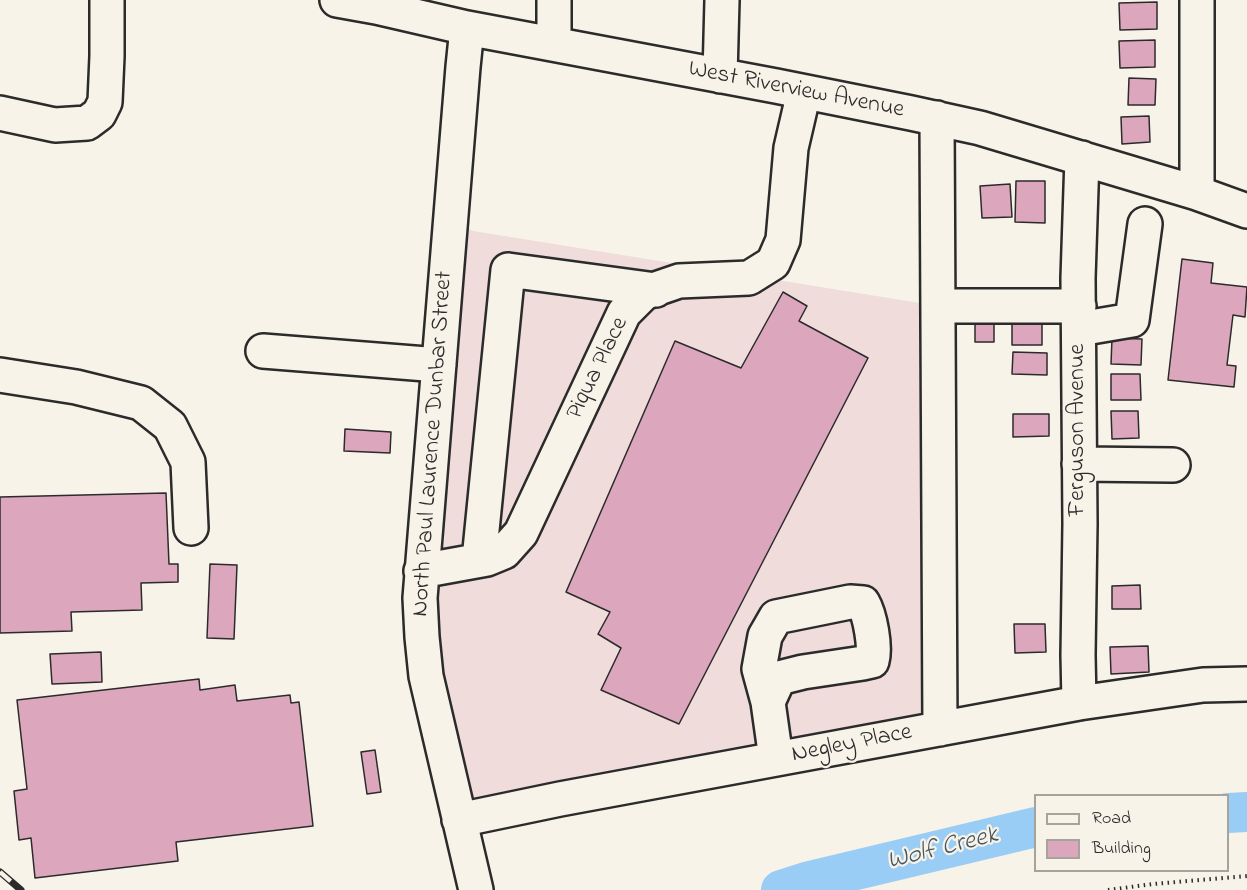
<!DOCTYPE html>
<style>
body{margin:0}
#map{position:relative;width:1247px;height:890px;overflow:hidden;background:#f7f3e8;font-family:"Indie Flower",sans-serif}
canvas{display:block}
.legend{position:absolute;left:1034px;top:794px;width:195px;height:78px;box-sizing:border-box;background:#f7f3e8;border:2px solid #a5a39c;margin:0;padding:8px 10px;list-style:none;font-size:18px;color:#2b2b2b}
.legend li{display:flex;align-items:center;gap:12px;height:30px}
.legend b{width:30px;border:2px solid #a5a39c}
</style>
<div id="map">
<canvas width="1247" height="890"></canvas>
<ul class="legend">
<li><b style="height:8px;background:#f7f3e8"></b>Road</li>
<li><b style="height:16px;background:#dca6bd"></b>Building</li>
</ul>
</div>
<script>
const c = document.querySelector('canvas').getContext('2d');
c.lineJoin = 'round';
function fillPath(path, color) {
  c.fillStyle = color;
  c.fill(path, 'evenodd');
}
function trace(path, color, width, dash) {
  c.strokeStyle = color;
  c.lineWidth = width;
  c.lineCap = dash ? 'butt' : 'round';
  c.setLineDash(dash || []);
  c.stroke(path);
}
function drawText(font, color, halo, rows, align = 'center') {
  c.font = font + ' "Indie Flower",sans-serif';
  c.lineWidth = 4.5;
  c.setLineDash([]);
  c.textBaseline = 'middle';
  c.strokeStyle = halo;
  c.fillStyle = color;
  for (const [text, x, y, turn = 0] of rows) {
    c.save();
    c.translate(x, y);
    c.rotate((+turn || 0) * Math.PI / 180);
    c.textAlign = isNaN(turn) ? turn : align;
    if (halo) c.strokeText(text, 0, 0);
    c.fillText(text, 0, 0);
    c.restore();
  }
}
fillPath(new Path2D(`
 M451 220 473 231 938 306 940 729 459 820 426 676Z`), '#efdcdb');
trace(new Path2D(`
 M1228 813 1247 812
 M781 890 806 882 1036 827`), '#99cdf6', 40);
const building = new Path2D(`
 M1157 2V29L1120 30 1119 3Z
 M1155 40V67L1120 68 1119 41Z
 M1129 78 1156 79 1155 105H1128Z
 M1149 116 1150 142 1122 144 1121 117Z
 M1016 181H1045V223L1015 222Z
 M1010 184 1012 217 982 218 980 186Z
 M1182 259 1213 263 1211 283 1247 287 1245 317 1233 315 1227 365 1236 366 1234 387 1168 380Z
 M783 292 807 306 799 321 868 358 679 724 601 690 621 648 598 634 610 612 566 592 675 341 741 368Z
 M975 318H994V342H975Z
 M1012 321 1042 322V345H1012Z
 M1112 338 1142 339 1141 365 1111 364Z
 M1013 352 1047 353V375L1012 374Z
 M1111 374H1140L1141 400H1111Z
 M1111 411H1138L1139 438 1112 439Z
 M1013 414H1049V436L1013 437Z
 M345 429 391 432 390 453 344 451Z
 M166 493 169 564H178V582L141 583 142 610 71 612 72 631 0 633V497Z
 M210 564 237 565 234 639 207 638Z
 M1140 585 1141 609H1112V586Z
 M1014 624H1045L1046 652 1015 653Z
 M1148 646 1149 672 1111 674 1110 647Z
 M101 652 102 682 52 684 50 654Z
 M199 679 200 690 235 685 237 701 290 695 291 703 299 702 313 826 176 842 178 861 35 878 31 838 19 840 14 791 27 789 17 700Z
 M375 750 381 792 367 794 361 752Z`);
fillPath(building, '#dca6bd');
trace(building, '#2b2b2b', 1.5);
const minor = new Path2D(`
 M337 0 376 7 467 28 776 86 911 113 980 128 1197 193 1247 211
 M554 0V44
 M1197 0V193
 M467 28 463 67 420 598 422 637 426 676 476 890
 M720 76 722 0
 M0 113 55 125 87 123 99 114 105 102 107 56V0
 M937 118 940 729
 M938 306H1079
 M1079 329 1132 320 1145 224
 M263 351 439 365
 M0 375 76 387 141 403 170 426 188 462 191 528
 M1079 464 1173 465
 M479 560 508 270 656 290
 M421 571 487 559 504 552 521 533 624 313 644 293 679 281 749 278 773 263 783 240 791 148 804 92
 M768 702 779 678 803 672 863 663 872 661C876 647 870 615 863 603L850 602 776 617 765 636 759 669 768 702 776 759
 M1079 703 1078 655 1080 524 1078 278 1082 158
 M459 820 560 799 1079 703 1203 685 1247 684`);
trace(minor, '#2b2b2b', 38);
trace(new Path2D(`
 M1108 890 1153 884 1247 876`), '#2b2b2b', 4, [1.5, 4.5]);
trace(minor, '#f7f3e8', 33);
const rail = new Path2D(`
 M0 872 21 890`);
trace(rail, '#2b2b2b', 7);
trace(rail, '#f7f3e8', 4.5, [14]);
drawText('24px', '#2b2b2b', '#f7f3e8', [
 ["West Riverview Avenue",796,91,11],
 ["Piqua Place",599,369,-64],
 ["Ferguson Avenue",1079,430,-90],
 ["North Paul Laurence Dunbar Street",434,444,-86],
 ["Negley Place",852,745,-11]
]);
drawText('italic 26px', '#46545e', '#f7f3e8', [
 ["Wolf Creek",943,850,-14]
]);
</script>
